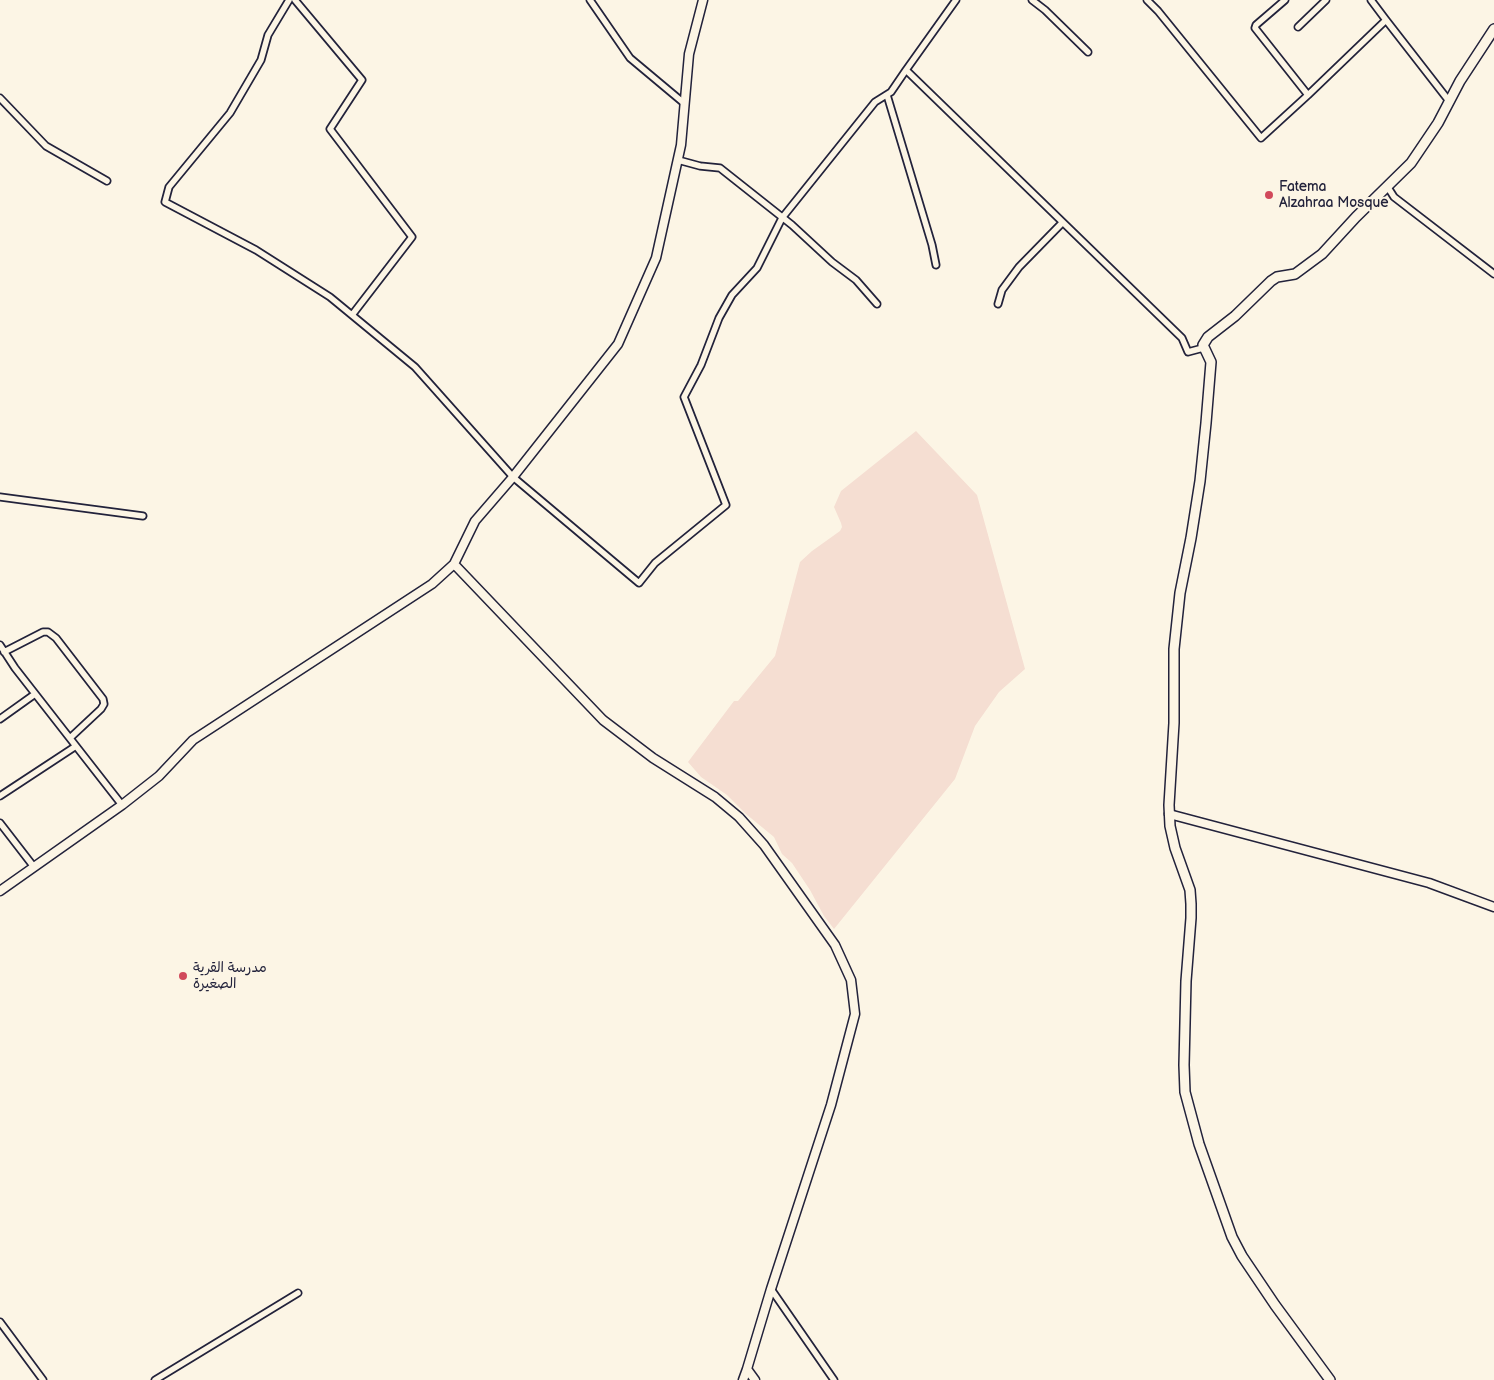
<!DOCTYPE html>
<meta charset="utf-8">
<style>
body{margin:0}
canvas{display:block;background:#fcf5e5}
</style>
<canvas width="1494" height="1380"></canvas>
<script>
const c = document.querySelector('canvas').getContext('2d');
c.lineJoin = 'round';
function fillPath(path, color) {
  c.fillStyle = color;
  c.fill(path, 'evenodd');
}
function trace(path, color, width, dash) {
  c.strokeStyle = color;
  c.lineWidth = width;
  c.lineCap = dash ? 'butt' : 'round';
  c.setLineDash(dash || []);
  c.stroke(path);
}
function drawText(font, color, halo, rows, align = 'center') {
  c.font = font + ' "Balsamiq Sans","Playpen Sans Arabic",sans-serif';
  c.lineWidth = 4;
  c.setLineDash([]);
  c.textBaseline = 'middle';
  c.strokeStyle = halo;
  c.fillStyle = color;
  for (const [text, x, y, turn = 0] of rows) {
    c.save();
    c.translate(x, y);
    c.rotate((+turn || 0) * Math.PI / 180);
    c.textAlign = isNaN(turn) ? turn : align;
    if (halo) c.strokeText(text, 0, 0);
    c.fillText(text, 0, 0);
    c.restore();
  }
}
fillPath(new Path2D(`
 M916 431 977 495 1025 669 999 692 975 726 955 779 834 929 824 916 810 890 792 863 782 854 774 837 746 814 727 795 701 777 688 762 734 701H738L775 656 800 562 812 551 840 531 842 527 841 523 834 507 841 491Z`), '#f5ded2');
const minor = new Path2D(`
 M289 0 268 35 261 60 230 113 169 187 165 202 256 250 330 297 415 367 513 477 639 583 655 563 726 505 684 397 701 365 719 318 732 295 757 268 782 218 875 102 891 92 906 70
 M295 0 362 80 330 129 412 237 352 315
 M590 0 630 58 685 104
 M956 0 906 70 1182 338 1188 352 1203 348
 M1032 0 1045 10 1088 52
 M1147 0 1158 11 1261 138 1308 95 1386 20
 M1285 0 1256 25 1255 28 1308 95
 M1371 0 1386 20 1449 101
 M1298 27 1326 0
 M887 95 932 245 936 265
 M0 98 46 146 107 181
 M678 160 700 166 720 168 792 225 832 262 856 280 877 304
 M1387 186 1394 197 1494 274
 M998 304 1002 290 1019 267 1062 223
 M0 497 143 516
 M0 645 15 668 122 805
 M4 652 43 632H48L56 638 103 699 104 704 101 709 70 738
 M0 719 35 694
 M0 796 76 746
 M0 823 34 867
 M771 1289 834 1380
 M0 1322 43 1380
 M155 1380 298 1293`);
const tertiary = new Path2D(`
 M454 564 603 720 653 758 715 797 739 817 764 845 835 945 851 980 855 1014 831 1105 771 1289 747 1369
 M1169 814 1429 883 1494 907
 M0 891 122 805 159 776 193 740 432 584 454 564 475 521 513 477 618 344 656 258 681 145 689 54 703 0
 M743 1380 747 1369 755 1380`);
const secondary = new Path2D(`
 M1330 1380 1275 1305 1242 1256 1232 1237 1199 1144 1185 1092 1184 1065 1186 981 1191 918V904L1190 890 1175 848 1170 826 1169 805 1174 723V649L1180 593 1191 538 1200 481 1206 423 1211 362 1203 345 1208 337 1235 316 1271 281 1277 277 1295 274 1322 254 1356 217 1411 163 1438 123 1460 81 1494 29`);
trace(minor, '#22223b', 9);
trace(tertiary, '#22223b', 11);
trace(secondary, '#22223b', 12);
trace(minor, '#fcf5e5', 5.5);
trace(tertiary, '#fcf5e5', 8);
trace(secondary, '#fcf5e5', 9);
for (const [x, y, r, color] of [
 [1269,195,5,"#d1495b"],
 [183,976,5,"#d1495b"]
]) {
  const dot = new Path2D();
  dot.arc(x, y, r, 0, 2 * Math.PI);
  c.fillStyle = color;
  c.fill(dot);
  trace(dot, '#fcf5e5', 2);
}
drawText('14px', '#22223b', '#fcf5e5', [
 ["Fatema",1279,187],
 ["Alzahraa Mosque",1279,203],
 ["مدرسة القرية",193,968],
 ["الصغيرة",193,984]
], 'left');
</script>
